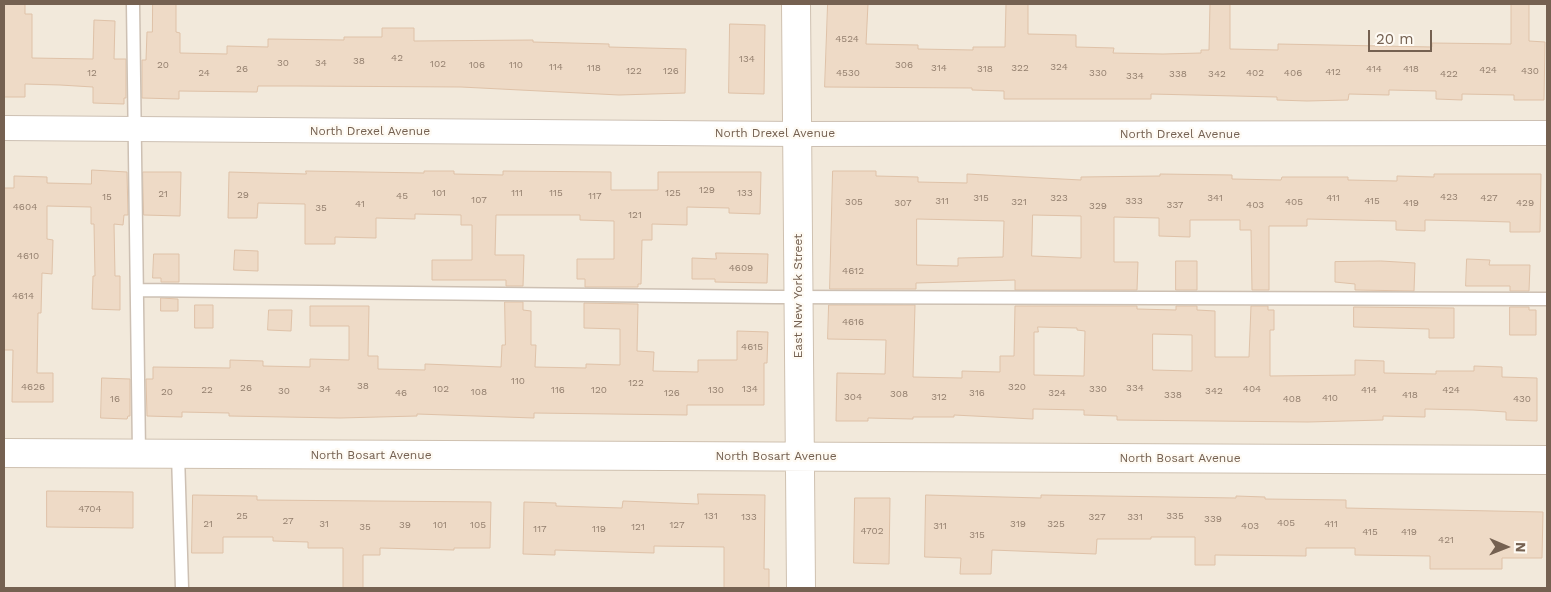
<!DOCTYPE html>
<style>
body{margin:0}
#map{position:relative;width:1551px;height:592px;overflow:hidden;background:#fbf7ec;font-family:"Work Sans",sans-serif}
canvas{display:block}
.frame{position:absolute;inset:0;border:5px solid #756151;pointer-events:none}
.north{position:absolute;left:1481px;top:522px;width:50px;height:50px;-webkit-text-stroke:4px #fefaf3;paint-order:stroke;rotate:91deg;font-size:14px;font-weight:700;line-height:20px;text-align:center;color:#756151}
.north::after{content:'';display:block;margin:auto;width:18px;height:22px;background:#756151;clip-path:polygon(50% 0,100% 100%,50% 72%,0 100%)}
.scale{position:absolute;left:1368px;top:30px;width:64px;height:22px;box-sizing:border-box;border:2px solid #756151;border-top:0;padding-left:6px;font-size:15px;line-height:18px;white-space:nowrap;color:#756151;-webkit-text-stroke:4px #fefaf3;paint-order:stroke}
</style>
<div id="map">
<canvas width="1551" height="592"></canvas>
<div class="frame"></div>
<div class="north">N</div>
<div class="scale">20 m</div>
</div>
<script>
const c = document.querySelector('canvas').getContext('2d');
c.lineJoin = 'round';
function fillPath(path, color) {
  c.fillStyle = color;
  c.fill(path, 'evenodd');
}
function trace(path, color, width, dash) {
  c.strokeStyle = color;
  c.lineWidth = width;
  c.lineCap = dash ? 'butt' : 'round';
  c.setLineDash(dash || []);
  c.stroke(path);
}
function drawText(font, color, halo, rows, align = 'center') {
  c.font = font + ' "Work Sans",sans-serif';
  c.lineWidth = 4.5;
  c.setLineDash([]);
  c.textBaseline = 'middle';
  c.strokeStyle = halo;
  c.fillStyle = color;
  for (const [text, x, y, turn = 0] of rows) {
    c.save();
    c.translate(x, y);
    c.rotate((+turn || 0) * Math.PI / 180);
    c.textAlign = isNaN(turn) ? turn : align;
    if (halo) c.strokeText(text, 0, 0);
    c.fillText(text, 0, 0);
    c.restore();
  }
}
fillPath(new Path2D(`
 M4 4H1547V588H4Z`), '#f2e9db');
const building = new Path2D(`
 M4 4H25V14H32V58L93 59 94 20 115 21 114 59H126V98H124V104L93 103V87L60 85 25 84V97H4Z
 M153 4H176V32L180 33V53L227 54V46L268 47V39L344 40V37H382V28H414V41L533 40V42L609 44V47L686 49 685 93 619 95 461 87 297 86H258L257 92 179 91V99L142 98V60H146L147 32H152Z
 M828 4H868L866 44 918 45V49L973 50V47H1005L1006 4H1028V34L1076 35V47L1114 48 1113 53 1163 54 1201 53V50H1209L1210 4H1230V49L1278 50V44L1432 47V43L1511 44V4H1529V41L1545 42 1544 100H1514V95L1462 94V100L1436 99V91L1389 90V95L1349 94 1348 100 1307 101 1277 100V97L1151 94V99H1004V91L972 90V88L825 87Z
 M730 24 765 25 764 94 729 93Z
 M92 170 127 172 128 215H124L123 225 114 224 115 276H120V310L92 309 93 276H95L94 224H91V207L47 206V239L53 240 52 274 42 273 41 313H38L37 373H53V402H12L13 350H4V188H14V176L47 177V183L91 184Z
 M306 171 424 173V171H454V174L503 175V171L611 172V190H658V172H761L760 214 729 213V208L687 207V225L652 224V240H642L641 284H638V287H585V279H577V259H614V221L580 220V215H496L495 255H524L523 286H506V280H432V260H472V225H461V215L415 214V219L376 218V238L335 237V244H305V204L258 203 257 218H228L229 172 306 174Z
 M833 171H876V176L918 177V182L967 183V174L1081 180V177L1160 176V174L1232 175V179L1281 180 1282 177H1348V180L1397 181V176L1434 177V174H1541L1540 232H1510V222L1474 221 1425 220V231L1396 230V221L1307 219V226H1269V290H1252L1251 230H1240V220H1190V237L1159 236V218L1114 217V262H1138L1137 290H1015V280L916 283V289H830ZM1033 215 1081 216V258L1032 256ZM917 219 1004 221 1003 257 958 258V266L917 265Z
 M143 172H181L180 216 144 215Z
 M235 250 258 251V271L234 270Z
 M716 253 768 254 767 283 715 282V279H692V258L716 259Z
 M154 254H179V282H161V278H153Z
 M1467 259 1490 260 1489 265H1530L1529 291H1510V286H1466Z
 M1176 261H1197V290H1176Z
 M1381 261 1415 263 1414 291 1355 290V284L1335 282V262Z
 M161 298 178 299V311H161Z
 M505 302H523V310L531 311V345H536L535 367 586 368V364L620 365V329L584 328V303L638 304 637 351 654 352 653 371 698 372V360H737V331L768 332 767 363H764V405H687V415L534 413V418L417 414V416L340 418 229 416V413L182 412V417L147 416 146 379H153V367L230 368V360L263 361V366L310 367V359L349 360V326H310V306H369L368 356H378V369L425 370V364L501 367 502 345H505Z
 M195 305H213V328H195Z
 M829 305H915L913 377 962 378V371L1000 372V356H1014L1015 306H1137V309L1176 310V306H1197V310L1215 311V357H1249L1251 306H1268V310H1274V330H1270V376L1355 375V360L1384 361V373L1436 374V371H1474V366L1502 367V377L1537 378V421L1506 420V412L1473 410 1425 409V417L1383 416V420L1308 422 1117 420V416L1084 415V410L1033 409V419L954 415V417H913V419L868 418V421H836L837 373 885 374 886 340 828 339ZM1038 327 1077 328V330L1085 331 1084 376 1034 375V332H1038ZM1153 334 1192 335V371L1153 370Z
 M1354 307 1454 308V338H1429V329L1354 327Z
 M1510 307H1529V310H1536V335H1510Z
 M269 310H292L291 331 268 330Z
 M102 378 130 379V416H128L127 419 101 418Z
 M47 491 133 492V528L47 527Z
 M698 494 765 495 764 569H769V588H724V547L654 546V553L555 550V555L523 554 524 502 556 503V506L622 508 623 501 698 504Z
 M193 495 257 496V500L491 502 490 548H454V550L380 548V555H363V588H343V548H308V542L273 541V537H223V553H192Z
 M926 495 1041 498V495L1236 498V496L1265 497V499L1346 500V508L1543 512 1542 558H1502V569H1430V556L1355 555V548H1306V556L1215 555V565H1195V537H1151V539H1097L1096 554 992 550 991 574H960L961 558 925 557Z
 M855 498H890L889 564 854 563Z`);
fillPath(building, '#eedac6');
trace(building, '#dfc2a8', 1);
const lane = new Path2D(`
 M133 4 139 453
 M137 290 775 297 1547 299
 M178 454 182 588`);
const street = new Path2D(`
 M4 128 797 134 1547 133`);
const secondary = new Path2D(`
 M796 4 801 588
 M4 453 1547 460`);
trace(lane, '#cdc0b3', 15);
trace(street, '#cdc0b3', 26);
trace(secondary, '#cfc1b0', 30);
trace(lane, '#fff', 12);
trace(street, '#fff', 24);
trace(secondary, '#fff', 28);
drawText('10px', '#937f6e', null, [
 ["4524",847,39],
 ["42",397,58],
 ["134",747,59],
 ["38",359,61],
 ["30",283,63],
 ["34",321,63],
 ["102",438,64],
 ["20",163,65],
 ["106",477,65],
 ["110",516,65],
 ["306",904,65],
 ["114",556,67],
 ["324",1059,67],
 ["118",594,68],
 ["314",939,68],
 ["322",1020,68],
 ["26",242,69],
 ["318",985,69],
 ["414",1374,69],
 ["418",1411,69],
 ["424",1488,70],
 ["122",634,71],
 ["126",671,71],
 ["430",1530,71],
 ["412",1333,72],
 ["12",92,73],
 ["24",204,73],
 ["4530",848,73],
 ["330",1098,73],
 ["402",1255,73],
 ["406",1293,73],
 ["338",1178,74],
 ["342",1217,74],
 ["422",1449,74],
 ["334",1135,76],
 ["129",707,190],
 ["101",439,193],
 ["111",517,193],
 ["115",556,193],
 ["125",673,193],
 ["133",745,193],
 ["21",163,194],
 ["29",243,195],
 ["45",402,196],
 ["117",595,196],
 ["15",107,197],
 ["423",1449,197],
 ["315",981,198],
 ["323",1059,198],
 ["341",1215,198],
 ["411",1333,198],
 ["427",1489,198],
 ["107",479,200],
 ["311",942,201],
 ["333",1134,201],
 ["415",1372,201],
 ["305",854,202],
 ["321",1019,202],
 ["405",1294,202],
 ["307",903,203],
 ["419",1411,203],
 ["429",1525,203],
 ["41",360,204],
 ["337",1175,205],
 ["403",1255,205],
 ["329",1098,206],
 ["4604",25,207],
 ["35",321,208],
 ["121",635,215],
 ["4610",28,256],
 ["4609",741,268],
 ["4612",853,271],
 ["4614",23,296],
 ["4616",853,322],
 ["4615",752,347],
 ["110",518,381],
 ["122",636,383],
 ["38",363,386],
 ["4626",33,387],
 ["320",1017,387],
 ["26",246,388],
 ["334",1135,388],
 ["34",325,389],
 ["102",441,389],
 ["134",750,389],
 ["330",1098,389],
 ["404",1252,389],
 ["22",207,390],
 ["116",558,390],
 ["120",599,390],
 ["130",716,390],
 ["414",1369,390],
 ["424",1451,390],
 ["30",284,391],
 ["342",1214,391],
 ["20",167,392],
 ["108",479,392],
 ["46",401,393],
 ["126",672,393],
 ["316",977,393],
 ["324",1057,393],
 ["308",899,394],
 ["338",1173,395],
 ["418",1410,395],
 ["304",853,397],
 ["312",939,397],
 ["410",1330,398],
 ["16",115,399],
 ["408",1292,399],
 ["430",1522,399],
 ["4704",90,509],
 ["25",242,516],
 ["131",711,516],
 ["335",1175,516],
 ["133",749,517],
 ["327",1097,517],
 ["331",1135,517],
 ["339",1213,519],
 ["27",288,521],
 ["405",1286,523],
 ["21",208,524],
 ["31",324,524],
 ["319",1018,524],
 ["325",1056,524],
 ["411",1331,524],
 ["39",405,525],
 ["101",440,525],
 ["105",478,525],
 ["127",677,525],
 ["311",940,526],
 ["403",1250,526],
 ["35",365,527],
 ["121",638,527],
 ["117",540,529],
 ["119",599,529],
 ["4702",872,531],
 ["415",1370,532],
 ["419",1409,532],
 ["315",977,535],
 ["421",1446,540]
]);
drawText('12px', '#756151', '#fefaf3', [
 ["North Drexel Avenue",370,131],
 ["North Drexel Avenue",775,133],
 ["North Drexel Avenue",1180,134],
 ["East New York Street",798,296,-90],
 ["North Bosart Avenue",371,455],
 ["North Bosart Avenue",776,456],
 ["North Bosart Avenue",1180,458]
]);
</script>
